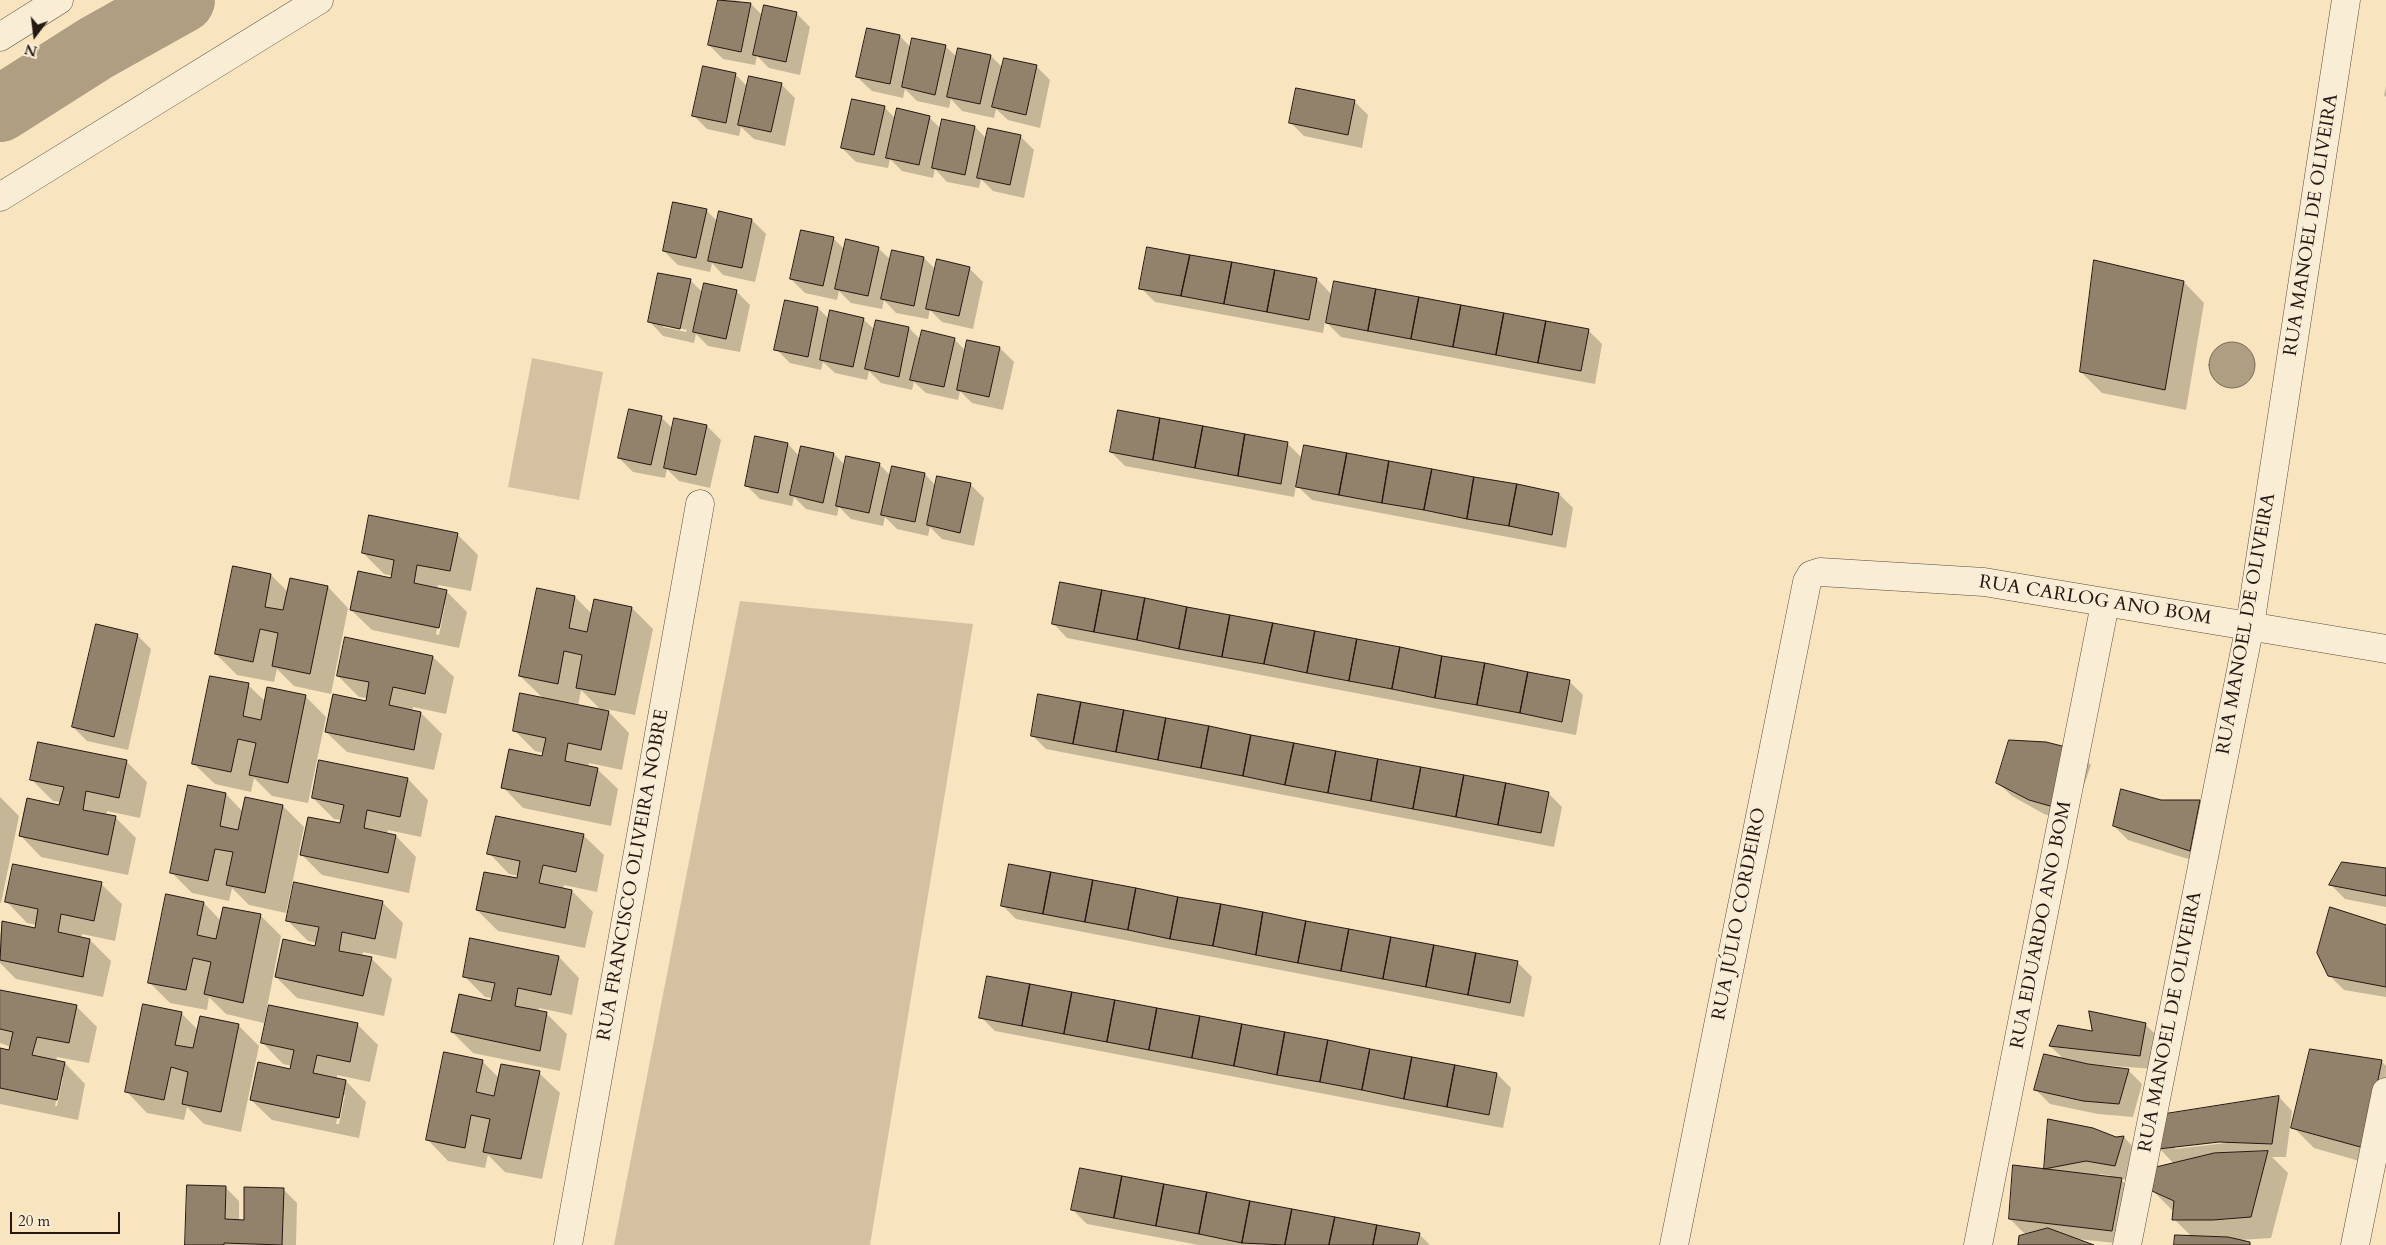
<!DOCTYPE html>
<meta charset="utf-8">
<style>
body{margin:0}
#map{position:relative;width:2386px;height:1245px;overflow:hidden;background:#f8e4be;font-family:Cardo,serif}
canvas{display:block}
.north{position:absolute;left:10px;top:10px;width:50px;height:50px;-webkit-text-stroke:4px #faedd5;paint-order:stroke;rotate:195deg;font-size:14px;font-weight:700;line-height:20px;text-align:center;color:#251711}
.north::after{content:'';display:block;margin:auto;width:18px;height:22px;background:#251711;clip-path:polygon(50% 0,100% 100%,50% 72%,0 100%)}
.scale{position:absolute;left:10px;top:1212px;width:110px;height:22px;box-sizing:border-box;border:2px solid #251711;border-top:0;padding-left:6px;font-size:15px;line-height:18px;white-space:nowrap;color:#251711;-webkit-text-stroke:4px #faedd5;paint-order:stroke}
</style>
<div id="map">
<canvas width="2386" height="1245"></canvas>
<div class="north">N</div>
<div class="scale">20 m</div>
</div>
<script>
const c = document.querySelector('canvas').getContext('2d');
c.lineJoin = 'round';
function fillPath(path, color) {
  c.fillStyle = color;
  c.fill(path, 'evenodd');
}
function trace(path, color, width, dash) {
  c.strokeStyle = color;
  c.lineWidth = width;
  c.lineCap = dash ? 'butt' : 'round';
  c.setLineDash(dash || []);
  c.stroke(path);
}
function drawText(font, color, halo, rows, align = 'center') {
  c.font = font + ' Cardo,serif';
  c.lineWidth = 4;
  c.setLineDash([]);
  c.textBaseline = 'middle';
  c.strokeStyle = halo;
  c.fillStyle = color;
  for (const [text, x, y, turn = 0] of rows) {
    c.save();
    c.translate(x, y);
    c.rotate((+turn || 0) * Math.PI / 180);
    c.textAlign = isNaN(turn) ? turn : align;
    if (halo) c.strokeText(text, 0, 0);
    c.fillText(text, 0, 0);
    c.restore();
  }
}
fillPath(new Path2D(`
 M532 358 603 372 579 500 508 487Z
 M740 601 973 624 870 1245H614Z`), '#d4c1a1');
const water = new Path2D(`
 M2209 365a23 23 0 1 1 46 0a23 23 0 1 1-46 0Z`);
fillPath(water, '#b09e83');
trace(water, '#786855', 1);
fillPath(new Path2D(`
 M719 0H734L751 4 763 16 796 13 810 27 800 75 769 68 757 56 755 65 723 59 709 45Z
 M900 36 911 48 945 46 957 57 991 56 1003 68 1036 66 1050 80 1040 128 1008 120 996 109 994 118 962 111 951 99 949 108 917 101 905 89 903 98 872 91 857 77Z
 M736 75 748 87 781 84 795 98 785 146 754 139 741 127 739 136 707 129 693 115Z
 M2386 87V97L2384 95Z
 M1354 101 1368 115 1362 148 1304 136 1290 122Z
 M884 107 896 119 929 117 941 129 975 127 987 139 1020 136 1034 150 1024 198 993 191 981 179 979 188 947 182 935 169 933 178 902 171 890 159 888 168 856 162 842 148Z
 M706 210 718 222 752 220 766 234 755 282 723 275 712 263 710 272 678 265 664 251Z
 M833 238 845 250 878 248 891 260 924 258 936 270 969 268 983 282 973 329 942 322 930 310 928 319 896 313 884 300 882 309 851 303 839 291 837 300 805 293 791 279Z
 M1148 248 1317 279 1332 295 1588 330 1602 344 1595 384 1341 337 1325 321 1323 333 1155 302 1141 288Z
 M691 281 703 293 736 291 750 305 740 352 708 346 696 334 694 343 663 336 649 321ZM663 324 687 330 686 332 663 327Z
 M2184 282 2204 303 2186 410 2102 393 2081 372Z
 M786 302 818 308 830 320 863 319 875 330 909 328 921 340 954 339 966 351 1000 348 1014 362 1003 410 972 403 960 391 958 400 926 393 914 382 912 390 881 383 869 371 867 380 835 373 823 362 821 370 790 363 776 349Z
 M661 417 673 429 707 426 721 440 710 488 679 481 667 469 665 478 633 472 619 458Z
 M756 438 788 444 800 457 802 447 834 454 846 466 879 464 891 476 925 474 936 486 970 484 984 498 974 546 942 539 930 527 928 536 897 529 885 517 883 526 851 519 839 507 837 516 806 509 794 497 792 506 760 499 746 485Z
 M1287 443 1303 459 1559 494 1573 508 1566 548 1312 500 1296 485 1294 497 1125 466 1111 452Z
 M457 534 478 555 471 591 438 585 437 589 446 591 467 612 459 648 372 630 351 610 392 580 393 576 384 574 363 553ZM442 605H445L439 635 436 634Z
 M271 575 288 592 328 587 348 608 331 694 294 686 277 669 274 682 237 675 216 654Z
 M575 597 592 614 595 601 632 608 653 629 635 715 606 709 629 733 622 770 589 763 588 767 597 769 618 789 611 826 523 808 503 787 543 758 544 753 535 751 514 730 544 699 520 676ZM581 690 601 710 578 706Z
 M1053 623 1569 681 1583 695 1576 735 1067 638Z
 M137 635 151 649 128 750 87 741 73 727Z
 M433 657 454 677 446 714 413 707 412 711 421 713 442 734 434 770 347 752 326 732 367 702V698L359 697 338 676Z
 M248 685 266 702 305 696 326 717 308 803 272 796 254 778 251 792 215 784 194 764Z
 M1032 735 1548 793 1562 807 1554 847 1046 749Z
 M2077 751 2091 765 2071 822 2044 814 2012 796 1997 782Z
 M126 761 147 782 140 818 107 811 106 816 115 817 136 838 128 875 41 857 21 836 60 806 61 802 53 801 32 780Z
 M408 779 428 800 421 837 388 830 387 834 396 836 416 857 409 893 322 875 301 854 341 825 342 820 334 819 313 798Z
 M226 794 243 812 283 806 304 827 286 913 249 905 232 888 229 901 192 893 172 873Z
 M0 797 19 816 1 903 0 902Z
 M2200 801 2214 815 2204 864 2128 840 2114 826Z
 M583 835 604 855 597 892 564 885 563 890 572 891 593 912 585 948 498 931 477 910 518 880 519 876 509 874 489 853Z
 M1010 865 1518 963 1532 977 1524 1017 1016 919 1002 905Z
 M2386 870V907L2345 899 2331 885Z
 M101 884 122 904 115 941 82 934 81 938 90 940 111 961 103 997 16 979 0 963V935L3 922 36 929 37 925 27 923 7 902Z
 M382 902 403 923 396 959 363 952 362 957 371 958 392 979 384 1016 297 998 276 977 316 947 317 943 308 941 288 921Z
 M204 903 221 921 260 915 281 936 264 1023 226 1014 209 997 207 1010 170 1003 149 982Z
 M2386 927V997L2344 990 2329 975Z
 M559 957 579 978 572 1015 539 1008 538 1012 547 1014 567 1034 560 1071 473 1053 452 1032 492 1003 493 998 485 997 464 976Z
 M0 991 76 1006 97 1027 89 1063 57 1057 56 1061 65 1063 85 1084 78 1120 0 1104V1049L10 1051 11 1047 0 1043ZM61 1077H63L57 1106H55Z
 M181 1013 198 1030 238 1025 259 1046 241 1132 204 1124 187 1107 184 1120 147 1113 127 1092Z
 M981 1017 1497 1074 1511 1088 1503 1128 995 1031Z
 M357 1024 378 1045 370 1082 337 1075V1079L346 1081 366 1102 359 1138 272 1120 251 1100 291 1070 292 1066 283 1064 263 1043ZM342 1095H345L339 1124H336Z
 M2145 1024 2159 1038 2154 1069 2075 1063 2128 1070 2142 1084 2133 1117 2098 1114 2050 1104 2036 1090 2065 1060 2050 1046Z
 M482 1061 499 1078 539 1073 560 1093 542 1179 505 1172 488 1155 485 1168 448 1161 428 1140Z
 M2381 1061 2386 1066 2384 1168 2314 1148 2293 1127Z
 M2279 1097 2292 1111 2286 1157H2272L2288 1173 2271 1238 2240 1240 2252 1245H2176L2192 1237 2174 1219V1212L2153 1191 2174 1164 2160 1149ZM2225 1140 2226 1143 2175 1149V1146Z
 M2049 1121 2116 1138 2124 1137 2137 1151 2129 1180 2119 1178 2135 1194 2126 1244 2076 1239 2090 1245H2019L2032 1234 2024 1233 2010 1219 2045 1170ZM2101 1174 2112 1176 2111 1178 2094 1176Z
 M225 1187 239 1201V1221H245L283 1189 297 1203 296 1245H186Z
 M1073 1210 1419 1234 1430 1245H1199L1087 1224Z`), '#0003');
trace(new Path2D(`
 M0 109 96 48 182 0`), '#b09e83', 66);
const building = new Path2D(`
 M718 0 751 3 741 52 708 45Z
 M764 5 797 12 786 62 753 55Z
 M867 28 900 35 890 84 856 77Z
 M912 38 946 45 935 95 902 87Z
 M958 48 991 55 980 104 947 97Z
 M1004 58 1037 65 1026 115 992 107Z
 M703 66 736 73 726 123 692 116Z
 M749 76 782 83 771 132 738 125Z
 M1296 88 1355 100 1348 135 1289 123Z
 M852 99 885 106 874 155 841 148Z
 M897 108 930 116 919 165 886 158Z
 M942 119 975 126 965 175 932 168Z
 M988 128 1021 135 1010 185 977 178Z
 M673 202 707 209 696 258 663 251Z
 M719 211 752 219 742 268 708 261Z
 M801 230 834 237 823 286 790 279Z
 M846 239 879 247 868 296 835 289Z
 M1147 247 1190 255 1181 296 1139 289Z
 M892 250 924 257 914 306 881 299Z
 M1190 255 1232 262 1224 304 1181 296Z
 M937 259 970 267 959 316 926 309Z
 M2094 260 2184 281 2165 390 2080 372Z
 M1232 262 1275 270 1267 312 1224 304Z
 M1275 270 1317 278 1309 320 1267 312Z
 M658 273 691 279 680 329 648 322Z
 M1334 281 1376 289 1368 331 1326 323Z
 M704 283 737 290 726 339 693 332Z
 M1376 289 1419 297 1411 339 1368 331Z
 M1419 297 1461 305 1453 347 1411 339Z
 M785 300 818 307 808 357 774 350Z
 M1461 305 1504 313 1496 355 1453 347Z
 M830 310 864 318 853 367 820 360Z
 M1504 313 1546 321 1538 363 1496 355Z
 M876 320 909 327 899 377 865 369Z
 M1546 321 1589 329 1581 371 1538 363Z
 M922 330 955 338 944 387 910 380Z
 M967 340 1000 347 989 397 957 390Z
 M629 409 662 416 651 465 618 458Z
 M1118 410 1160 418 1153 460 1110 452Z
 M674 418 707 425 696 475 664 468Z
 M1160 418 1203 426 1195 468 1153 460Z
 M1203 426 1245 434 1238 476 1195 468Z
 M1245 434 1288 442 1281 484 1238 476Z
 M755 436 788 443 778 493 745 486Z
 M1304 445 1347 453 1339 495 1296 487Z
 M801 446 834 453 823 503 790 495Z
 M1347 453 1389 461 1382 503 1339 495Z
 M846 456 880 463 869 513 836 506Z
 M1389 461 1432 469 1424 510 1382 503Z
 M892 466 925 473 915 522 881 515Z
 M1432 469 1474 477 1467 519 1424 510Z
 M937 476 971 483 960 533 927 525Z
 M1474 477 1517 484 1509 526 1467 519Z
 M1517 484 1559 493 1552 535 1509 526Z
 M369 515 458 533 450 571 417 565 414 583 447 590 439 628 350 610 358 571 391 578 394 560 362 553Z
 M233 566 271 574 265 607 283 610 290 578 328 586 310 674 272 666 278 633 260 629 253 662 215 654Z
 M1060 582 1102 590 1094 632 1052 624Z
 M537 588 575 596 569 628 587 632 594 599 632 607 615 695 576 688 582 655 564 651 558 684 519 676Z
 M1102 590 1145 598 1137 640 1094 632Z
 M1145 598 1187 607 1179 649 1137 640Z
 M1187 607 1230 615 1222 657 1179 649Z
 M1230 615 1273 623 1264 664 1222 657Z
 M1273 623 1315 631 1307 673 1264 664Z
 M96 624 138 634 114 737 72 727Z
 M1315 631 1357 639 1349 681 1307 673Z
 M345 637 433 656 425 694 393 687 389 705 421 712 414 750 325 732 333 694 366 701 369 682 337 676Z
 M1357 639 1400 647 1392 689 1349 681Z
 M1400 647 1442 656 1435 698 1392 689Z
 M1442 656 1485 663 1477 705 1435 698Z
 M1485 663 1528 672 1520 713 1477 705Z
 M1528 672 1570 680 1562 722 1520 713Z
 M210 676 249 683 243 716 261 720 267 687 306 695 288 783 249 775 256 743 238 739 231 772 192 764Z
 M520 693 609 711 601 750 568 743 565 761 598 768 590 806 501 788 509 749 542 756 546 738 513 731Z
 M1038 694 1081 702 1073 744 1031 736Z
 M1081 702 1124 710 1116 752 1073 744Z
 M1124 710 1166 718 1158 760 1116 752Z
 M1166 718 1209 726 1201 768 1158 760Z
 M1209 726 1251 735 1243 776 1201 768Z
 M1251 735 1294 743 1285 785 1243 776Z
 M2009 740 2046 742 2078 750 2057 808 2029 800 1996 783Z
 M38 742 127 760 119 798 86 791 83 810 116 816 108 855 19 836 27 798 59 805 64 787 30 780Z
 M1294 743 1336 751 1328 793 1285 785Z
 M1336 751 1378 759 1371 801 1328 793Z
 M1378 759 1421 767 1413 809 1371 801Z
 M319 760 408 778 400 817 367 810 364 828 396 835 388 873 300 855 308 817 340 823 344 805 312 798Z
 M1421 767 1464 775 1456 817 1413 809Z
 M1464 775 1506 783 1498 825 1456 817Z
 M1506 783 1549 792 1541 833 1498 825Z
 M188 785 226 793 220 826 238 830 245 797 283 805 265 893 226 885 233 852 215 849 208 881 170 873Z
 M2121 789 2161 800H2200L2190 851 2113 826Z
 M496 816 584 834 576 872 543 865 539 883 572 890 565 928 476 910 484 872 517 878 520 861 487 854Z
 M2342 862 2386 868V896L2329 885Z
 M13 864 102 882 94 921 61 914 58 932 90 939 83 977 0 960 2 921 35 928 38 909 5 902Z
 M1009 864 1051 872 1043 914 1001 906Z
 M1051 872 1093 880 1085 922 1043 914Z
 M1093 880 1136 888 1128 930 1085 922Z
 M294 882 383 901 375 939 342 932 339 951 372 957 363 996 275 977 283 939 315 946 319 927 286 921Z
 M1136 888 1178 897 1170 939 1128 930Z
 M166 894 204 902 197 935 216 939 223 907 261 914 243 1003 204 994 211 962 193 958 186 990 148 983Z
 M1178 897 1221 904 1213 946 1170 939Z
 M1221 904 1263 912 1256 955 1213 946Z
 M2330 907 2386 925V987L2328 976 2317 953Z
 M1263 912 1306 921 1298 963 1256 955Z
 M1306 921 1349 929 1341 971 1298 963Z
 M1349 929 1391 937 1383 979 1341 971Z
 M1391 937 1434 945 1426 987 1383 979Z
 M470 938 559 956 551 995 518 988 515 1006 547 1012 540 1051 451 1032 459 994 491 1001 495 983 463 977Z
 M1434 945 1476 953 1468 995 1426 987Z
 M1476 953 1518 961 1510 1003 1468 995Z
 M987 976 1030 984 1022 1026 979 1018Z
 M1030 984 1072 992 1064 1034 1022 1026Z
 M0 990 77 1005 69 1043 37 1037 32 1055 65 1062 57 1100 0 1088V1048L9 1050 13 1032 0 1029Z
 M1072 992 1115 1000 1107 1042 1064 1034Z
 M1115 1000 1157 1008 1149 1050 1107 1042Z
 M143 1004 182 1012 175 1045 193 1048 200 1016 239 1024 221 1112 182 1104 188 1072 171 1067 164 1100 125 1092Z
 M269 1005 358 1023 350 1062 317 1055 313 1073 346 1080 339 1118 250 1100 258 1062 290 1069 294 1050 261 1043Z
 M1157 1008 1200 1016 1192 1058 1149 1050Z
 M2089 1011 2146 1023 2140 1056 2049 1046 2058 1025 2092 1031Z
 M1200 1016 1242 1024 1234 1066 1192 1058Z
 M1242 1024 1285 1032 1277 1075 1234 1066Z
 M1285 1032 1328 1040 1320 1082 1277 1075Z
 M1328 1040 1370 1049 1362 1090 1320 1082Z
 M1370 1049 1412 1057 1404 1099 1362 1090Z
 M2310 1049 2382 1060 2364 1148 2291 1128Z
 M444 1052 483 1060 476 1092 494 1096 501 1064 540 1071 521 1159 483 1152 490 1119 471 1115 465 1148 426 1140Z
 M2044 1054 2088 1064 2129 1069 2119 1104 2083 1101 2034 1090Z
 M1412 1057 1455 1065 1447 1107 1404 1099Z
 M1455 1065 1497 1073 1489 1115 1447 1107Z
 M2279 1096 2272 1144 2219 1142 2158 1149 2165 1114Z
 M2048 1119 2093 1128 2116 1137 2124 1136 2115 1166 2086 1161 2044 1169Z
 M2268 1151 2251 1217 2213 1220H2172L2174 1201 2152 1191 2156 1167 2214 1153Z
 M2013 1165 2122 1178 2112 1231 2009 1219Z
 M1080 1168 1122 1176 1114 1218 1071 1210Z
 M1122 1176 1164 1184 1156 1226 1114 1218Z
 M1164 1184 1207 1192 1199 1234 1156 1226Z
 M187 1185 226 1186 225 1219 244 1220V1187L284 1188 282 1245 224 1243V1245H185Z
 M1207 1192 1250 1201 1242 1243 1199 1234Z
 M1250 1201 1292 1209 1285 1245 1242 1243Z
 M1292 1209 1335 1217 1329 1245H1285Z
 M1335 1217 1377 1225 1373 1245H1329Z
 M1377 1225 1420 1233 1417 1245H1373Z
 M2048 1228 2094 1245H2018L2019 1236Z
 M2175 1235 2228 1237 2250 1242V1245H2174Z`);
fillPath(building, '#93826b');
trace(building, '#251711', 1);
const minor = new Path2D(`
 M0 37 59 0
 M0 197 319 0
 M568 1245 700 504
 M1674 1245 1807 582 1811 575 1820 572 1984 582 2386 649
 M1978 1245 2105 604
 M2127 1245 2250 625 2346 0
 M2355 1245 2386 1092`);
trace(minor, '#5a4a3c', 29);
trace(minor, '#faedd5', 28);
drawText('19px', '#251711', '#faedd5', [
 ["RUA MANOEL DE OLIVEIRA",2312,225,-81],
 ["RUA CARLOG ANO BOM",2095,601,9],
 ["RUA MANOEL DE OLIVEIRA",2247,624,-80],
 ["RUA FRANCISCO OLIVEIRA NOBRE",634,875,-80],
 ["RUA JÚLIO CORDEIRO",1740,914,-79],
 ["RUA EDUARDO ANO BOM",2042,925,-79],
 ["RUA MANOEL DE OLIVEIRA",2171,1022,-79]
]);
</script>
